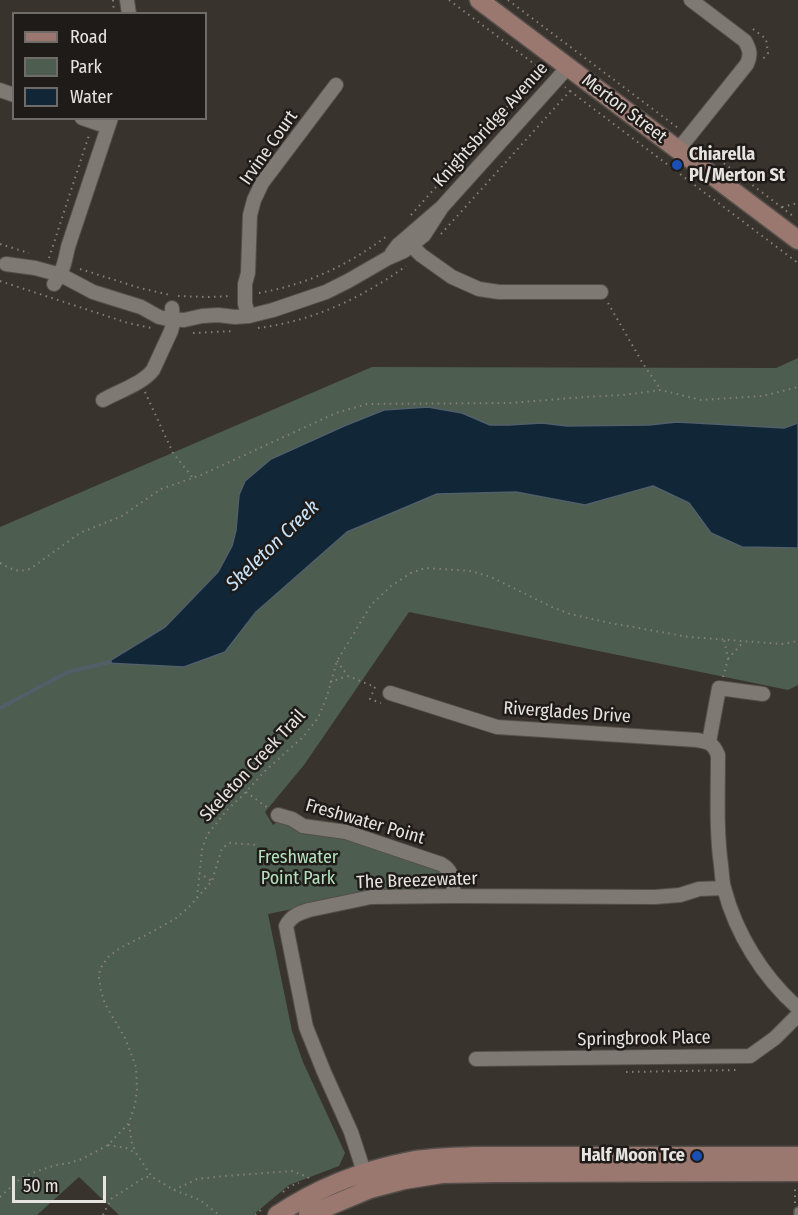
<!DOCTYPE html>
<style>
body{margin:0}
#map{position:relative;width:798px;height:1215px;overflow:hidden;background:#39332d;font-family:"Fira Sans Condensed",sans-serif}
canvas{display:block}
.legend{position:absolute;left:12px;top:12px;width:195px;height:108px;box-sizing:border-box;background:#1e1b19;border:2px solid #6e6b69;margin:0;padding:8px 10px;list-style:none;font-size:18px;color:#e7e4e0}
.legend li{display:flex;align-items:center;gap:12px;height:30px}
.legend b{width:30px;border:2px solid #6e6b69}
.scale{position:absolute;left:12px;top:1176px;width:94px;height:27px;box-sizing:border-box;border:3px solid #e7e4e0;border-top:0;padding-left:8px;font-size:18px;line-height:21px;white-space:nowrap;color:#e7e4e0;-webkit-text-stroke:4px #1e1b19;paint-order:stroke}
</style>
<div id="map">
<canvas width="798" height="1215"></canvas>
<ul class="legend">
<li><b style="height:8px;background:#9a7870"></b>Road</li>
<li><b style="height:16px;background:#4d5d50"></b>Park</li>
<li><b style="height:16px;background:#112636"></b>Water</li>
</ul>
<div class="scale">50 m</div>
</div>
<script>
const c = document.querySelector('canvas').getContext('2d');
c.lineJoin = 'round';
function fillPath(path, color) {
  c.fillStyle = color;
  c.fill(path, 'evenodd');
}
function trace(path, color, width, dash) {
  c.strokeStyle = color;
  c.lineWidth = width;
  c.lineCap = dash ? 'butt' : 'round';
  c.setLineDash(dash || []);
  c.stroke(path);
}
function drawText(font, color, halo, rows, align = 'center') {
  c.font = font + ' "Fira Sans Condensed",sans-serif';
  c.lineWidth = 5;
  c.setLineDash([]);
  c.textBaseline = 'middle';
  c.strokeStyle = halo;
  c.fillStyle = color;
  for (const [text, x, y, turn = 0] of rows) {
    c.save();
    c.translate(x, y);
    c.rotate((+turn || 0) * Math.PI / 180);
    c.textAlign = isNaN(turn) ? turn : align;
    if (halo) c.strokeText(text, 0, 0);
    c.fillText(text, 0, 0);
    c.restore();
  }
}
fillPath(new Path2D(`
 M798 358V685L788 690 409 612 304 765 265 812 273 825 277 822H284L334 836 355 841 441 868 446 879 445 884 438 891 371 893 268 914 292 1031 303 1062 345 1153 339 1166 289 1185 253 1215H119L79 1177 37 1215H0V527L372 367 776 368Z`), '#4d5d50');
const water = new Path2D(`
 M428 407 462 413 490 425H509L542 423 567 426 649 425 677 422 784 428 798 423V548L742 547 711 533 689 503 653 486 585 505 516 492 437 494 347 532 256 612 225 652 184 667 106 663 165 627 218 572 232 546 236 530 239 495 245 481 271 459 344 426 384 410Z`);
fillPath(water, '#112636');
trace(water, '#515f69', 1.5);
trace(new Path2D(`
 M0 708 68 672 110 662`), '#515f69', 4);
const lane = new Path2D(`
 M798 1215V1211`);
const street = new Path2D(`
 M127 0 129 14
 M0 90 14 95
 M82 118 108 127
 M678 150 747 64C751 55 750 50 745 41L691 0
 M410 238 415 249 421 255 452 277 479 289 499 292H601
 M392 253 398 245 442 207 568 67
 M6 264 35 268 61 275 93 292 141 307 159 317 168 319 184 320 202 316 218 315 235 317 249 316 273 310 326 292 348 281 388 258 404 251 424 235 442 207
 M54 284C63 272 65 261 68 247L111 118
 M249 316 245 304V284L248 273 250 215 254 200 262 183 336 85
 M103 400C119 391 142 384 153 370L171 331 173 323 172 308
 M390 693 497 727 697 740C709 742 713 743 718 755 718 792 716 829 721 865 722 873 722 881 724 888 736 934 763 977 798 1008
 M709 742 719 688 763 694
 M278 815 292 819 303 826 346 832 441 864C454 871 453 882 454 896
 M476 1059 750 1056 775 1038 798 1015
 M367 1181 351 1132 324 1072 306 1027 286 926C291 916 299 913 309 910L371 897 454 896 655 897 680 895 699 889 724 888`);
const secondary = new Path2D(`
 M479 0 798 240
 M277 1215C317 1188 363 1170 410 1161 432 1157 454 1157 475 1156H798
 M308 1215 370 1189 404 1180 442 1174 496 1173 798 1172`);
trace(lane, '#544f4b', 10);
trace(street, '#544f4b', 16);
trace(secondary, '#544f4b', 21);
trace(new Path2D(`
 M113 0 114 14
 M449 0 541 69
 M508 0 678 128
 M753 29 766 39 768 53 762 60
 M570 91 798 263
 M700 145 793 216
 M782 207 798 203
 M411 215 541 69 546 73
 M441 234 570 91 565 87
 M0 244 29 253
 M49 258 89 135
 M80 269 140 288 170 295
 M0 281 128 323 151 328
 M259 293C308 284 347 266 387 236
 M178 296 207 297 232 296
 M608 303 642 362 661 390
 M258 328C313 321 362 298 406 266
 M193 333 235 331
 M145 392 173 453 193 478
 M0 563C11 569 17 573 30 569L80 533 122 516 161 489 201 475 336 413 367 404 510 403 585 397 623 395 661 390 701 400 763 396 798 387
 M728 659 744 641
 M337 661 348 676 375 687
 M723 677 728 659 724 639
 M330 682 347 676
 M375 687 370 699 381 703
 M246 792 268 808
 M199 873 212 881
 M197 898 212 881 222 848 230 843 258 845
 M626 1072 737 1070
 M129 1124 132 1144 136 1153
 M108 1145 126 1148 136 1153 152 1177 174 1190 200 1200 219 1215
 M174 1190 197 1179 225 1176 292 1171 308 1177 309 1179
 M283 1192 290 1186 299 1183
 M0 1197 20 1179 32 1173 56 1165 69 1163 82 1159 108 1145 129 1123 135 1105 137 1089 136 1067 125 1038 105 1004 101 991 99 978 100 969 108 957 120 948 146 935 175 919 188 908 197 898 202 850 207 835 227 810 242 796 265 771 303 737 318 718 327 696 337 661 371 605 391 586 411 573 425 568 471 571 491 577 552 607 570 614 610 623 689 637 782 644 798 641
 M795 1203V1188
 M103 1215 111 1199 145 1177H152
 M255 1215 262 1209`), '#85817c', 2, [1.5, 4.5]);
trace(lane, '#7f7973', 7);
trace(street, '#7f7973', 14);
trace(secondary, '#9a7870', 18);
for (const [x, y, r, color] of [
 [677,165,6,"#1a4fb4"],
 [697,1156,6,"#1a4fb4"]
]) {
  const dot = new Path2D();
  dot.arc(x, y, r, 0, 2 * Math.PI);
  c.fillStyle = color;
  c.fill(dot);
  trace(dot, '#1e1b19', 2);
}
drawText('18px', '#e7e4e0', '#1e1b19', [
 ["Merton Street",624,109,37],
 ["Knightsbridge Avenue",491,125,-48],
 ["Irvine Court",269,148,-55],
 ["Riverglades Drive",567,713,4],
 ["Skeleton Creek Trail",253,766,-47],
 ["Freshwater Point",365,822,16],
 ["The Breezewater",417,881,-2],
 ["Springbrook Place",644,1039,-1]
]);
drawText('bold 18px', '#e7e4e0', '#1e1b19', [
 ["Chiarella",689,155],
 ["Pl/Merton St",689,176],
 ["Half Moon Tce",685,1156,"right"]
], 'left');
drawText('18px', '#b5e2bc', '#1e1b19', [
 ["Freshwater",298,858],
 ["Point Park",298,879]
]);
drawText('italic 20px', '#c8e4fa', '#1e1b19', [
 ["Skeleton Creek",273,546,-44]
]);
</script>
